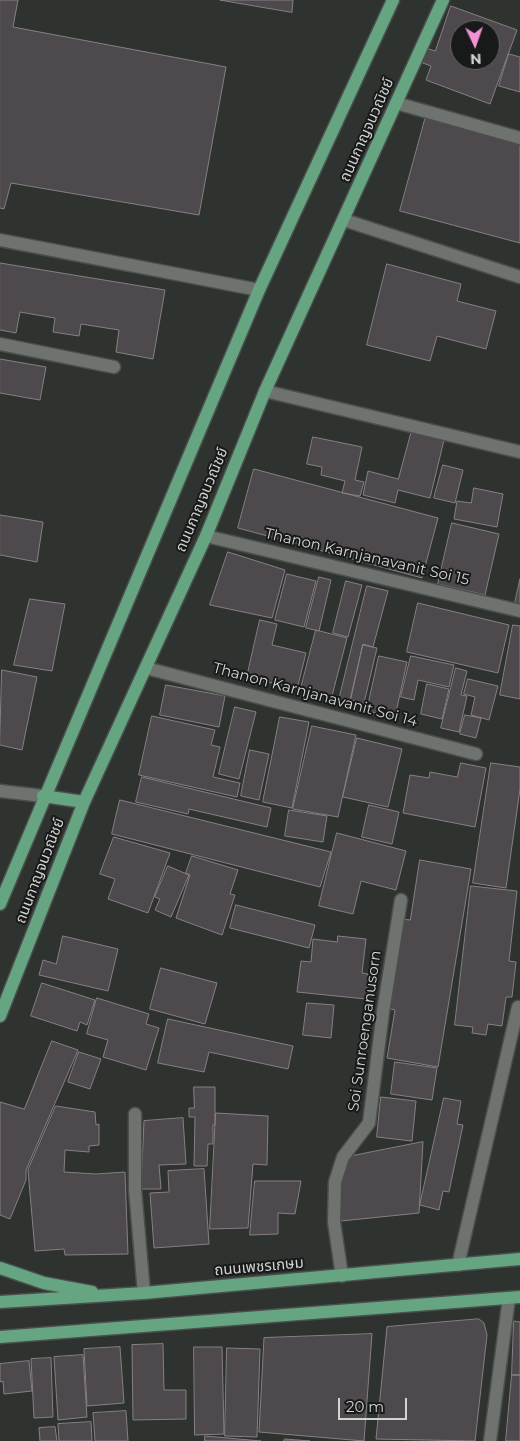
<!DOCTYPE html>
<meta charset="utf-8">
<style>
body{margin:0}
#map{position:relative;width:520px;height:1441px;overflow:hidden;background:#2e3330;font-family:Montserrat,sans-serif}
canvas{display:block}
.north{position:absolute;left:450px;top:20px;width:50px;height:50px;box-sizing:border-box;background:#181a19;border:1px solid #626463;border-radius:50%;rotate:177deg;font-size:14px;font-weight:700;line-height:20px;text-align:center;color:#d1d4d2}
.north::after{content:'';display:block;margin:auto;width:18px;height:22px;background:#f391d6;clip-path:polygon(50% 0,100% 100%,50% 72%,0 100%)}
.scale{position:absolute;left:338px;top:1398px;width:69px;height:22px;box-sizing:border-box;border:2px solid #d1d4d2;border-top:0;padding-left:6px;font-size:15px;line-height:18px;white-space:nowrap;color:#d1d4d2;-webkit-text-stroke:4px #181a19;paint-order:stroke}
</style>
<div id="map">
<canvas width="520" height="1441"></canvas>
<div class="north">N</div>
<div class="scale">20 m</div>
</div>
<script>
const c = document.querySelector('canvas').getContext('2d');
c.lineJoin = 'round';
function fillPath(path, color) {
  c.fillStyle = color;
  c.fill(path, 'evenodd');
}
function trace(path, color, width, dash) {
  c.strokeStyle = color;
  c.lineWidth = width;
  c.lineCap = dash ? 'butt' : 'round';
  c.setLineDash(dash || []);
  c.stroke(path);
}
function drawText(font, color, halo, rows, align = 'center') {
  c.font = font + ' Montserrat,"Noto Sans Thai",sans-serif';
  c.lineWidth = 4;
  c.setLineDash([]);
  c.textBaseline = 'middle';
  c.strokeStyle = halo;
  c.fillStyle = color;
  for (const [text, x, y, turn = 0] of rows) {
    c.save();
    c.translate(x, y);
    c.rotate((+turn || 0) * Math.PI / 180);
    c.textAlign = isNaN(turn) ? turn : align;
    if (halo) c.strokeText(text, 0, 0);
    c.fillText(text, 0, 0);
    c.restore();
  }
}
const building = new Path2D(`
 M0 0H18L13 27 226 67 199 215 11 183 4 209 0 208Z
 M220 0H293L292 12Z
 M451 6 517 30 490 104 426 80 431 66 420 62 426 48 435 51ZM460 30H490V60H460Z
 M509 54 520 57V92L499 86Z
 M426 116 520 144V243L400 211Z
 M0 263 165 290 153 359 116 352 119 330 81 324 79 336 53 332 55 318 20 312 16 333 0 330Z
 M387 264 461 284 457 301 496 311 486 349 437 336 430 361 367 345Z
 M0 359 46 367 40 400 0 393Z
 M412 430 444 440 430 498 398 490 395 503 363 495 368 471 398 479Z
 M313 437 362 447 355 480 364 482 360 496 342 493 345 481 321 475 322 467 307 464Z
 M443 465 463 470 455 503 434 498Z
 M254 469 438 518 422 578 238 528Z
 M474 488 503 494 497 527 454 519 457 501 471 503Z
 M0 515 43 522 37 562 0 555Z
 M452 523 499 534 485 595 438 584Z
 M228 552 285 570 272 618 210 605Z
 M287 574 316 581 304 627 275 620Z
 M319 577 331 580 319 631 306 628Z
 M520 579V604L515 603Z
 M346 581 362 585 348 637 333 633Z
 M367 586 388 591 373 647 363 644 350 700 352 701 351 707 338 704Z
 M30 599 65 604 52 671 14 665Z
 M418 603 509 625 498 673 407 652Z
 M260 620 277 624 272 645 306 653 297 689 247 677Z
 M513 625 520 626V699L500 695Z
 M316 630 347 638 332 696 301 688Z
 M363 645 377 648 364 703 351 700Z
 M379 656 407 662 395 717 367 711Z
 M411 656 454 665 449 687 418 680 414 700 401 697Z
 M456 668 467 671 461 695 467 696 459 732 441 728Z
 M2 670 37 677 22 750 0 745Z
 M468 679 498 686 489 720 471 715 475 697 464 694Z
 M427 684 449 689 442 719 421 714Z
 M166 685 225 696 219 727 160 715Z
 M235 707 256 712 239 779 219 774Z
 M465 715 481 718 476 738 460 734Z
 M152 716 215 730 211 745 220 747 213 777 240 783 237 797 139 775Z
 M280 717 309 722 292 808 263 802Z
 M312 726 356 735 338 817 293 809Z
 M357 738 402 749 388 807 343 797Z
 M250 750 269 754 259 800 241 796Z
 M461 763 486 768 475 827 403 813 410 775 429 778 430 772 457 777Z
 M491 763 520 767V789L506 888 473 883Z
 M142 777 271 808 267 827 189 809 188 814 136 802Z
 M120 800 331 852 320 887 112 834Z
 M369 805 399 812 392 844 362 837Z
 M289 810 327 816 323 842 285 836Z
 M337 833 406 851 396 890 361 881 353 914 319 906Z
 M114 837 170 853 148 913 108 899 115 879 100 874Z
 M192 856 238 870 230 894 235 895 222 935 176 918 190 875 186 873Z
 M420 860 471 869 438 1067 387 1058 395 1010 386 1008 401 919 410 920Z
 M168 866 189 875 171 917 155 910 160 899 155 897Z
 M471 886 517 891 509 961 516 962 512 997H506L502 1026 488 1024 486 1035 472 1033 473 1027 455 1025Z
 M236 905 315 925 309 948 230 928Z
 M63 936 118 949 108 991 39 975 43 960 56 964Z
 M338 936 366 939 362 973 368 974 366 999 297 992 301 961 311 962 313 939 337 942Z
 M161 968 217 983 205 1024 150 1009Z
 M42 983 95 1000 87 1025 80 1022 77 1031 31 1016Z
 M97 998 149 1014 146 1024 159 1028 146 1070 103 1057 108 1040 87 1034Z
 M307 1003 334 1005 331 1038 303 1035Z
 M168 1019 293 1046 288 1069 209 1052 204 1072 158 1063Z
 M52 1041 78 1050 26 1170V1180L10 1219 0 1215V1102L24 1109Z
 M79 1052 101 1059 90 1089 68 1082Z
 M395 1062 437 1068 432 1100 391 1094Z
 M194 1087H215V1125H213V1144H208L207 1166H194L195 1117H189V1108H194Z
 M381 1097 416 1101 412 1141 377 1137Z
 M444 1098 461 1101 457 1124 463 1125 449 1192 443 1191 439 1210 420 1205Z
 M56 1106 95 1112 96 1125 99 1124V1145L89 1146V1152L65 1150 64 1172 96 1174 125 1172 128 1254 65 1255 64 1249 35 1251 28 1170Z
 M216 1113 268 1116 267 1165 253 1164 248 1228 210 1229Z
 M183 1118 186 1164 159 1165 161 1189H141L144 1121Z
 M423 1142 419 1213 341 1221 337 1184 347 1157Z
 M204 1169 209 1244 154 1248 150 1193 169 1192 168 1171Z
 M255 1181H301L295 1214 278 1213V1234L250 1235Z
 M479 1319 484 1323 487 1335 475 1441 376 1439 387 1327Z
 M514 1321 520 1322V1375H512Z
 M372 1334 364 1441 259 1432 264 1338Z
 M163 1344 164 1390H186V1419L133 1420 132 1345Z
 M120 1347 124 1403 87 1406 84 1349Z
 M194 1347H222L224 1434 195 1435Z
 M227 1348 260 1349 257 1437 225 1436Z
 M83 1355 87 1417 58 1420 54 1357Z
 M51 1358 53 1417 34 1418 31 1359Z
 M29 1361 32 1391 4 1394 3 1381 0 1382V1364Z
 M512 1375H520V1441H506Z
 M126 1411 128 1441H95L93 1413Z
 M91 1422 92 1441H59L58 1424Z
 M55 1427 57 1441H40L39 1428Z
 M205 1436 261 1441H205Z
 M285 1439 310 1441H284Z`);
fillPath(building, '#4e494c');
trace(building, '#868084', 1);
const minor = new Path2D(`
 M396 103 520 138
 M344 220 520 277
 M0 240 259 290
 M0 344 114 367
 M265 391 520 452
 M206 536 520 611
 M146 668 476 754
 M0 791 43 796
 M135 1114V1189L144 1293
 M458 1265 518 1007
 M342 1276 334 1222 335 1182 343 1157 369 1123 383 1012 401 900
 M490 1441 509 1298`);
const major = new Path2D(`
 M43 796 84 802
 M0 904 259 290 393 0
 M0 1016 84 802 206 536 265 391 443 0
 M0 1268 44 1283 92 1292
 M0 1302 144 1293 520 1259
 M0 1337 520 1297`);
trace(minor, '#4b4f4c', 15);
trace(major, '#4b4f4c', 15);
trace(minor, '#6e736f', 12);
trace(major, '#66a581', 12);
drawText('15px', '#d1d4d2', '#181a19', [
 ["ถนนกาญจนวณิชย์",367,130,-66],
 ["ถนนกาญจนวณิชย์",202,500,-67],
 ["Thanon Karnjanavanit Soi 15",367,557,13],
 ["Thanon Karnjanavanit Soi 14",315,695,15],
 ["ถนนกาญจนวณิชย์",40,871,-69],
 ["Soi Sunroenganusorn",365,1031,-82],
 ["ถนนเพชรเกษม",259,1267,-5]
]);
</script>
